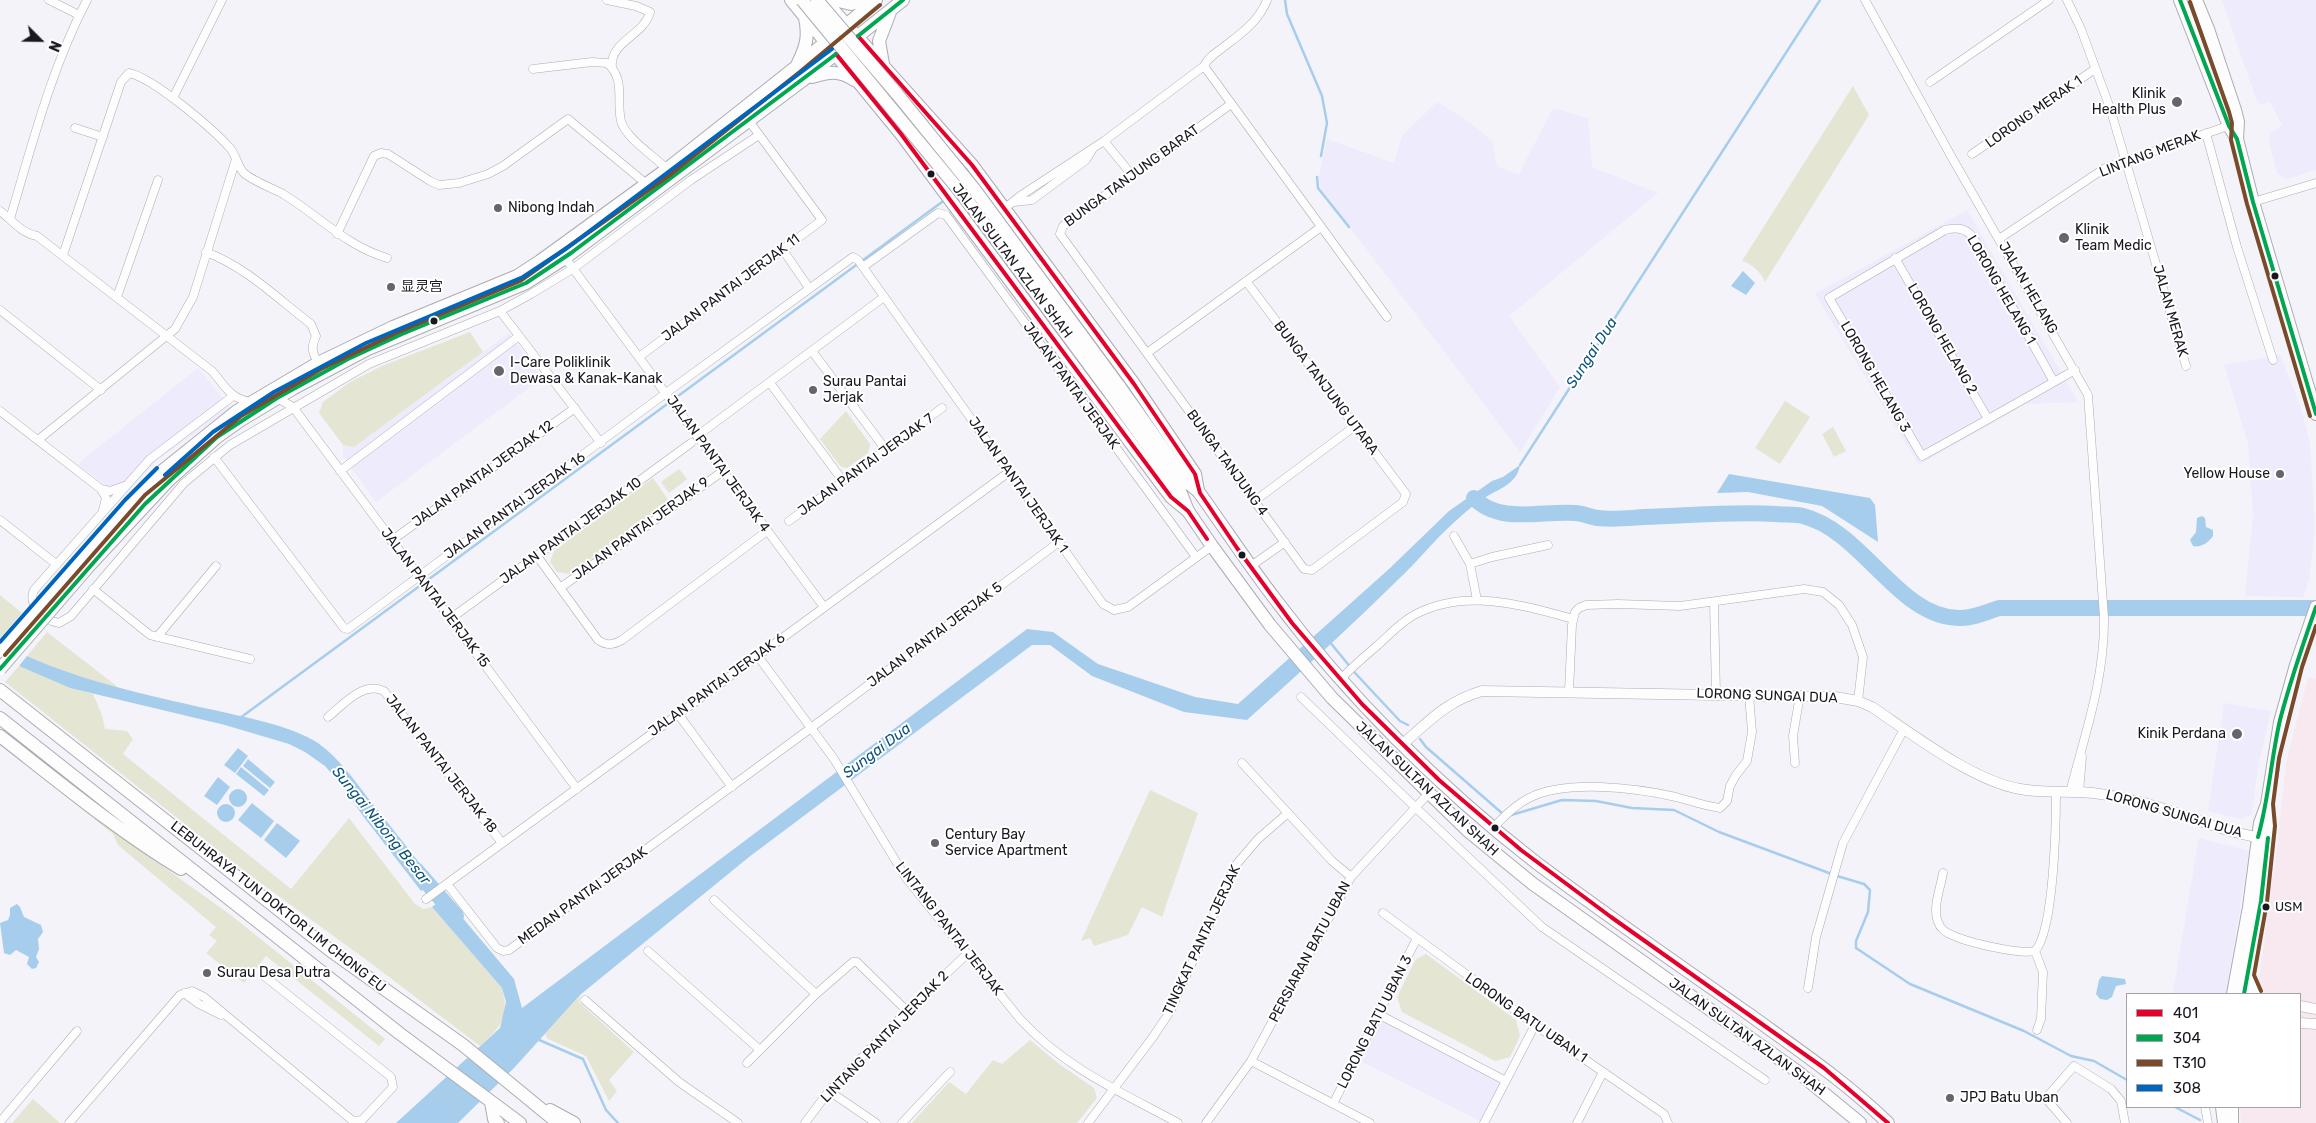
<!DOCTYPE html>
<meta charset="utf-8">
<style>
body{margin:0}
#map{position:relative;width:2316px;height:1123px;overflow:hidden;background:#f4f3f9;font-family:Rubik,sans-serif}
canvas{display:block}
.legend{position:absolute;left:2126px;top:993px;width:175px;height:115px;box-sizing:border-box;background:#fff;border:1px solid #a3a2a6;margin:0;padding:6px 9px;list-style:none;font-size:15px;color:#191720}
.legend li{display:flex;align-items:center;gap:10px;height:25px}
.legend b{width:25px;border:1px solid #a3a2a6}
.north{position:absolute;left:15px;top:15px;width:50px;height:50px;-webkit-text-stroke:4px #fff;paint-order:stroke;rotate:113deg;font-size:14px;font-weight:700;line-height:20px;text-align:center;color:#191720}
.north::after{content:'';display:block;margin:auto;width:18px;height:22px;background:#191720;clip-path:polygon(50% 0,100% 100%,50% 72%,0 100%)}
</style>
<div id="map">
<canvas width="2316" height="1123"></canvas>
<ul class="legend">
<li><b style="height:6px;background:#e4002b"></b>401</li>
<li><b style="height:6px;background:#00a651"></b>304</li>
<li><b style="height:6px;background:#7a4b2a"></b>T310</li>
<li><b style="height:6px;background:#0065bd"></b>308</li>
</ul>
<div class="north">N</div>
</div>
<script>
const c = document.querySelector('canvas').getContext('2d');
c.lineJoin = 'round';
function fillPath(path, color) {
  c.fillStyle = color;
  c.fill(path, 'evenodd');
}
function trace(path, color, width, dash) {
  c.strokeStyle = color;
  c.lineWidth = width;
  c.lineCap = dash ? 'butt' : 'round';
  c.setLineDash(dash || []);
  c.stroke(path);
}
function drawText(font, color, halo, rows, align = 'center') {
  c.font = font + ' Rubik,"Noto Sans SC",sans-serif';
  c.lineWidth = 4;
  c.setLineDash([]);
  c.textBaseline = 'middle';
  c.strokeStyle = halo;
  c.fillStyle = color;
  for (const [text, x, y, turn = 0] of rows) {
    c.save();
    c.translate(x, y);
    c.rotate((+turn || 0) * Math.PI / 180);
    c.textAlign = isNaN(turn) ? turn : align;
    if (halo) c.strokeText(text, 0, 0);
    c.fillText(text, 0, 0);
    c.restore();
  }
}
fillPath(new Path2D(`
 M2222 0H2316V170L2287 179 2277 173 2269 142V134L2282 125 2270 102 2261 105 2256 99Z
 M1437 102 1468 121 1492 141 1497 167 1519 174 1553 108 1588 118 1592 167 1658 193 1509 316 1560 387 1520 452 1321 189 1319 177 1327 139 1394 163 1402 136Z
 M1967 210 2078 402 2026 404 1919 465 1815 294Z
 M509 333 542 378 376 502 343 456V445L354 447Z
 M2280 355 2300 405 2310 443 2315 530 2309 580 2303 597 2245 596 2253 517 2248 443 2224 365Z
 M198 368 231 408 156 461 123 497 78 465 86 457Z
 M2224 703 2271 711 2260 758 2251 815 2241 819 2208 811Z
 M2199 838 2249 851 2226 994H2173Z
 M1378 1014 1506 1081 1484 1123 1356 1059Z`), '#edebfc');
fillPath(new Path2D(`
 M2308 677 2316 679V1123H2241L2240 1107H2300V994H2265L2260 988 2259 979 2276 855 2286 764Z`), '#f7e9ef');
fillPath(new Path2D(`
 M1853 86 1869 115 1765 282C1762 273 1751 263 1742 261Z
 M470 332 483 352 354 447 343 445 319 413 323 402 350 382 382 366Z
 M1785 401 1810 417 1780 464 1755 448Z
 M846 411 870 444 868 453 847 468 840 466 820 439Z
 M1833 427 1846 451 1834 457 1822 434Z
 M679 469 687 479 669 493 661 482Z
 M653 478 669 501 570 574 557 572 550 562 554 551Z
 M0 595 22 613 0 638Z
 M47 632 119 688 60 671 27 656Z
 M19 666 70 688 93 694 102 715 105 729 127 731 133 739 123 754 291 889 349 818 415 904 423 909 432 907 502 988C510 1017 500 1028 480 1046L372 964 247 873 5 682Z
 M1150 790 1198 813 1162 917 1142 907 1128 935 1094 946 1090 938 1081 941Z
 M73 802 232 916 385 1039 379 1046 266 956 244 983 206 953 217 941 209 935 216 927 118 845 113 834Z
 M1426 954 1516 1020 1520 1036 1510 1057 1495 1061 1402 1012 1397 997 1416 959Z
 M580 995 579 1002 634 1052 609 1080 617 1091 609 1101 586 1056 548 1039 545 1034Z
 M1030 1040 1059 1064 1094 1088 1097 1098 1077 1123H912L949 1082 966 1094 993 1060 1002 1064Z
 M33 1099 60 1123H12Z`), '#e4e5d2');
fillPath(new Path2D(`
 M1743 271 1755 283 1746 295 1731 286Z
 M1520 465C1517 484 1500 488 1486 497 1477 503 1467 510 1459 518 1440 534 1424 554 1406 572 1354 623 1301 672 1247 720L1184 712 1092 676 1050 645H1032L749 857 580 995 514 1068 458 1123H396L500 1028 506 1002 502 988 432 907 445 897 514 979 522 1008 1027 629 1053 632 1098 664 1195 697 1238 704 1389 569 1449 511 1492 481 1503 477Z
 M1729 474 1870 498 1875 505 1878 542 1822 506 1748 492 1717 493Z
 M2202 516 2205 518 2206 527 2213 530V536C2209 542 2201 548 2193 546L2190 540 2196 532 2197 518Z
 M27 656C85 682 147 695 209 709 240 716 293 726 318 743 339 758 355 781 371 802 393 829 414 856 435 883L421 891 363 816 344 788 325 766 305 752 289 744 225 725 70 688 19 666Z
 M238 748 248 756 235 773 224 765Z
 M248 759 275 782 270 788 243 766Z
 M241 767 269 790 264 796 236 774Z
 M218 777 230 787 217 805 204 796Z
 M229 798a9 9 0 1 1 18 0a9 9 0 1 1-18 0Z
 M252 803 274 821 261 838 238 820Z
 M217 813a9 9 0 1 1 18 0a9 9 0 1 1-18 0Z
 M277 823 300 841 286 858 264 840Z
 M17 904 20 907 24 917 41 925 43 932 38 939 39 949 36 957 39 962 36 968 32 969 27 964 29 957 16 950 10 955 4 953 0 923 8 920 10 915V908Z
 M2102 976 2125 979 2126 984 2116 986 2112 997 2107 1000 2100 999 2096 994 2099 980Z`), '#a6ceec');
trace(new Path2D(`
 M1285 0 1287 14 1322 96 1327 123 1321 156
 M1317 177 1318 188 1349 227
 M1520 465 1820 0
 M1329 641 1356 674 1400 721 1408 725
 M240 718 942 202
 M1420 739 1426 747 1503 814
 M1508 816 1562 800 1596 801 1632 808 1674 810 1719 832 1837 876 1864 884 1870 890 1868 912 1856 941V948L1910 984 2024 1031 2071 1056 2094 1061 2127 1080
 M537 1039 583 1059 606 1110 618 1123
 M2175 1107 2200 1120`), '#a6ceec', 2.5);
trace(new Path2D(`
 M1474 498C1500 525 1543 510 1576 513 1584 514 1591 517 1598 518 1613 520 1629 518 1644 517 1688 516 1733 511 1776 514 1785 515 1795 514 1803 516 1863 531 1899 618 1959 618 1971 619 1987 612 1999 608H2316
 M416 870 456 916`), '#a6ceec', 16);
const minor = new Path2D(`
 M49 0 79 15
 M607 0 636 6 650 12C644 36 609 41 612 68
 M1865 0 1951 156 2088 395 2104 617C2105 678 2085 734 2070 792
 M2067 0 2081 29 2110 108 2186 366
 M1204 66 1387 317
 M533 69 592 62 607 63C626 79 616 101 621 121 625 138 657 158 669 171
 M1930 82 2049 0
 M173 98 222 0
 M1231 104 1063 226 1060 234 1304 569 1312 570 1403 502 1406 494 1246 281
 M75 128 103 137
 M2206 133 2237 247 2273 360
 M1104 141 1132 175
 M1972 154 2095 69
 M1014 202 1032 200 1086 160 1092 150
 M2253 202 2316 183
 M1004 209 1020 196 1104 141 1204 66C1207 59 1214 54 1221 49 1239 35 1258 23 1267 0
 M0 211C12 220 21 233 37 236L212 371C226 387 230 399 252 402
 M10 219C32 145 51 69 87 0
 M337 234 374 156 381 153 388 154 430 181 439 185 459 183 488 174 503 166 568 119 649 186
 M1999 239 2105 168 2231 125
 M783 250 809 288
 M206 252C246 267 278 299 311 324L316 336C311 347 312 352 318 363
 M63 255 121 82 129 73C152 77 213 129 230 148 236 155 237 165 243 172 250 180 272 188 283 194 318 215 346 246 387 258
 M563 255 824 607
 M1895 258 1988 419
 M863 267 938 213 946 215 1196 557
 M117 297 158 180
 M0 310 101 390
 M500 311 601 443
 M812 351 886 450
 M1147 353 1321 227
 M639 357 822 220 749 121
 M2054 382 1973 237C1965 228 1957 227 1945 230L1829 298 1922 456C1973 428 2024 399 2075 370
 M770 383 843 481
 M233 396 150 459 34 590C27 605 45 621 59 623L71 616 184 483 230 445 369 364 500 311 531 294 574 268 691 180 759 135
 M277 398 293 407 577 789
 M0 411 101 489 106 498 103 510
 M697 436 884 297
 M38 440 175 329 193 297 236 159
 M214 457 344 628 348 629 666 393 853 257 858 260 1103 604 1114 610 1128 607 1212 546
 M340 471 519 336
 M101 489 110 491 124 486
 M1256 500 1355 426
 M0 520 56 564
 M789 521 942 408
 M1454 536 1470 564 1477 600
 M391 541 575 408
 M537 556 598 640C607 646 613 645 622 640L767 531
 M1470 564 1492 557 1548 545
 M1251 566 1285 542
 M560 588 723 471
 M93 589 150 635 250 659
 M1714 603 1716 694
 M450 619 691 443
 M157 637 216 566
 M757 655 834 759 906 878 1020 1019C1065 1068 1121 1092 1178 1123
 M1341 679C1352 667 1365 656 1378 645 1390 634 1402 621 1416 614 1467 588 1522 605 1573 619
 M1569 691 1572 625 1575 612 1579 608 1586 605 1618 604 1680 606 1804 589 1823 592 1839 605 1852 625 1863 657 1858 701
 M1301 697 1415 807 1542 927 1765 1080
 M678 714 732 787
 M328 717C344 704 363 681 384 691L502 843
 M1242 763 1332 861 1351 877
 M1795 763 1793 736 1800 695
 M2079 792 2082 757
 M1494 827C1504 816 1515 805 1529 798 1566 779 1636 788 1676 797 1691 801 1705 806 1720 808L1727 801 1730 786 1736 775 1747 761 1752 732 1749 695
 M1943 873C1941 886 1932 909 1938 922 1940 928 1946 933 1952 935 1966 942 2020 955 2035 951 2054 931 2056 824 2056 793
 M447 884 497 948 503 951 509 950 811 728 1059 542
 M426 899 1009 472
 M714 900 816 994
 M1383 913 1535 1025 1664 1114 1668 1123
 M648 951 760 1050
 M2035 951 2043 972 2041 1019 2037 1030
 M1808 988 1816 937 1843 843 1904 729
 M184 993 199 1004 221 1015
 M585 1000 679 1082 738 1123
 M1378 1014 1506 1081
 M1251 1061 1370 1123
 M747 1063 816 994 853 962H857L907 1011
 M829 1091 876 1123
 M1333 1104 1416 940
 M2205 1107 2208 1123
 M0 1122 77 1031
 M69 1123 180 995 192 991 204 997 353 1121 362 1120 393 1087 391 1077 263 975
 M805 1123 829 1091 907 1011 967 954
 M902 1123 950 1072
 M1088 1123 1153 1037 1171 1010 1235 866 1258 839 1288 813
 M1206 1123 1251 1061 1351 877 1429 793
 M1484 1123 1535 1025
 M1577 1123 1603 1072
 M2067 1123 2048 1101 2047 1097 2074 1066 2111 1089 2121 1101 2125 1123`);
const tertiary = new Path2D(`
 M1403 744C1429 721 1447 701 1482 691L1835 697 1858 701 1872 707C1912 734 1973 781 2020 789 2040 793 2060 791 2080 792 2101 793 2120 797 2140 802 2181 812 2221 832 2263 838
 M2300 1006 2316 1009
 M2300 1023 2316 1024`);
const primary = new Path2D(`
 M791 0 901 134 1171 497 1188 511
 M834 0 851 4 863 0
 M2180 0 2229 126 2237 139 2253 202 2316 414
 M2196 0 2208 29 2235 110 2238 122 2237 139
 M826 2 972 165 1134 384 1195 474 1198 491
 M798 63C806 47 809 36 805 18
 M883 64 879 41 890 12
 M812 77C829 72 839 70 854 80
 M161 472 237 411 318 363 393 327 517 276 540 261 667 169 797 66 876 0
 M169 480 217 437 241 420 294 388 368 349 526 283 565 258 802 81 903 0
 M2247 976 2255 994
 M2233 994 2249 907 2260 823 2267 804 2280 722 2296 665 2316 607
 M2244 994 2261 901 2269 825 2267 807
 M2222 1107 2224 1123
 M2232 1107V1123`);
const trunk = new Path2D(`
 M1119 386 1187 482 1198 491C1224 527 1248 564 1275 599 1347 695 1439 787 1534 861 1604 914 1678 964 1750 1015 1797 1049 1846 1082 1888 1123
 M1110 393 1180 491 1188 511 1212 546 1270 625 1332 698 1429 793 1467 830 1533 884 1798 1072 1860 1123
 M0 690 331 951 463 1045 558 1123
 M0 718 399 1033 520 1123
 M0 736C59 782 117 830 181 869
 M491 1102 494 1119 498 1123
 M550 1110 574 1123`);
trace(minor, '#acacb3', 9);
trace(tertiary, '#acacb3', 11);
trace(primary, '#acacb3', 14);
trace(trunk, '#acacb3', 14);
trace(minor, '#fdfdfe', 8);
trace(tertiary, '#fdfdfe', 10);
trace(primary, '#fdfdfe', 12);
trace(trunk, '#fdfdfe', 12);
const primaryBridge = new Path2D(`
 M0 651 130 504 161 472
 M0 669 89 566 169 480`);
const trunkBridge = new Path2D(`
 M802 0 967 200 1110 393
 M817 0 897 94 975 190 1119 386`);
trace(primaryBridge, '#acacb3', 14, []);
trace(trunkBridge, '#acacb3', 14, []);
trace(primaryBridge, '#fdfdfe', 12);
trace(trunkBridge, '#fdfdfe', 12);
trace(new Path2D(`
 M858 36 972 165 1134 384 1195 474 1200 493 1237 548 1292 623 1362 704 1439 780 1521 850 1611 917 1824 1068 1888 1123
 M836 54 901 134 1171 497 1188 511 1207 539`), '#e4002b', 4);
trace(new Path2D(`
 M2180 0 2229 126 2237 139 2253 202 2316 414
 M858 36 903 0
 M0 669 145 504 217 437 277 398 348 359 402 334 526 283 571 253 836 54
 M2258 837C2269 798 2271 759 2280 720 2290 682 2303 644 2316 607
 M2244 994 2261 901 2268 838`), '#00a651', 4);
trace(new Path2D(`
 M2190 2 2229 112 2232 123 2231 140 2247 204 2310 416
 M5 655 145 495 241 416 321 369 396 333 520 281 671 174 801 71 880 5
 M2261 991 2254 975 2267 902 2275 826 2273 804 2279 758 2302 667 2316 626`), '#7a4b2a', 4);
trace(new Path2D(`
 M165 475 213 432 274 392 366 343 523 277 567 248 832 49
 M0 642 125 500 157 468`), '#0065bd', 4);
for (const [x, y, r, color] of [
 [2177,102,6,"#66646c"],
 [931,174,4.5,"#191720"],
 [498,208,5,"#66646c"],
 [2064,238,6,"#66646c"],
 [2275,276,4.5,"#191720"],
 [391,287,5,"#66646c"],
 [434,321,4.5,"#191720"],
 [499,371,6,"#66646c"],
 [813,390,5,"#66646c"],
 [2280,474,5,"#66646c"],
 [1242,555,4.5,"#191720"],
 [2237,734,6,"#66646c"],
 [1495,828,4.5,"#191720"],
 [935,843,5,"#66646c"],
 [2266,907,4.5,"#191720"],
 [207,973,5,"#66646c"],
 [1950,1098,5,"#66646c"]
]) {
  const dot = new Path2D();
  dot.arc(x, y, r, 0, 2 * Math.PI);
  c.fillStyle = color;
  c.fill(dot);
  trace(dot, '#fff', 2);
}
drawText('13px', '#191720', '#fff', [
 ["USM",2275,907]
], 'left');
drawText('14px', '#191720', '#fff', [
 ["Klinik",2166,94,"right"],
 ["Health Plus",2166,110,"right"],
 ["Nibong Indah",508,208],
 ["Klinik",2075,230],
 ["Team Medic",2075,246],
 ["显灵宫",401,287],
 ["I-Care Poliklinik",510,363],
 ["Dewasa & Kanak-Kanak",510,379],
 ["Surau Pantai",823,382],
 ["Jerjak",823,398],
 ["Yellow House",2270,474,"right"],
 ["Kinik Perdana",2226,734,"right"],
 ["Century Bay",945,835],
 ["Service Apartment",945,851],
 ["Surau Desa Putra",217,973],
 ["JPJ Batu Uban",1960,1098]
], 'left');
drawText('14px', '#191720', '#fff', [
 ["LORONG MERAK 1",2034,112,-35],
 ["LINTANG MERAK",2150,154,-21],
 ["BUNGA TANJUNG BARAT",1132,176,-36],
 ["JALAN SULTAN AZLAN SHAH",1012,261,53],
 ["JALAN PANTAI JERJAK 11",731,288,-37],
 ["JALAN HELANG",2028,288,60],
 ["LORONG HELANG 1",2001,290,60],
 ["JALAN MERAK",2170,311,74],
 ["LORONG HELANG 2",1942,339,60],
 ["LORONG HELANG 3",1875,377,60],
 ["JALAN PANTAI JERJAK",1071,386,54],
 ["BUNGA TANJUNG UTARA",1326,388,53],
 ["BUNGA TANJUNG 4",1227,463,54],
 ["JALAN PANTAI JERJAK 4",718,464,54],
 ["JALAN PANTAI JERJAK 7",866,465,-36],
 ["JALAN PANTAI JERJAK 12",483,474,-36],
 ["JALAN PANTAI JERJAK 1",1018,485,55],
 ["JALAN PANTAI JERJAK 16",515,506,-36],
 ["JALAN PANTAI JERJAK 9",641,529,-36],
 ["JALAN PANTAI JERJAK 10",571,531,-36],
 ["JALAN PANTAI JERJAK 15",435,598,53],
 ["JALAN PANTAI JERJAK 5",935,635,-37],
 ["JALAN PANTAI JERJAK 6",717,685,-36],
 ["LORONG SUNGAI DUA",1767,696,2],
 ["JALAN PANTAI JERJAK 18",441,764,52],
 ["JALAN SULTAN AZLAN SHAH",1427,789,43],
 ["LORONG SUNGAI DUA",2174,814,16],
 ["MEDAN PANTAI JERJAK",583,896,-36],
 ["LEBUHRAYA TUN DOKTOR LIM CHONG EU",278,907,38],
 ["LINTANG PANTAI JERJAK",949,929,52],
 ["TINGKAT PANTAI JERJAK",1202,940,-65],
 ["PERSIARAN BATU UBAN",1310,952,-62],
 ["LORONG BATU UBAN 1",1526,1018,35],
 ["LORONG BATU UBAN 3",1375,1022,-63],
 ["LINTANG PANTAI JERJAK 2",885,1037,-46],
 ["JALAN SULTAN AZLAN SHAH",1747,1037,36]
]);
drawText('italic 15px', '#0f547b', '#fff', [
 ["Sungai Dua",1592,353,-57],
 ["Sungai Dua",877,751,-37],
 ["Sungai Nibong Besar",381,826,51]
]);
</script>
